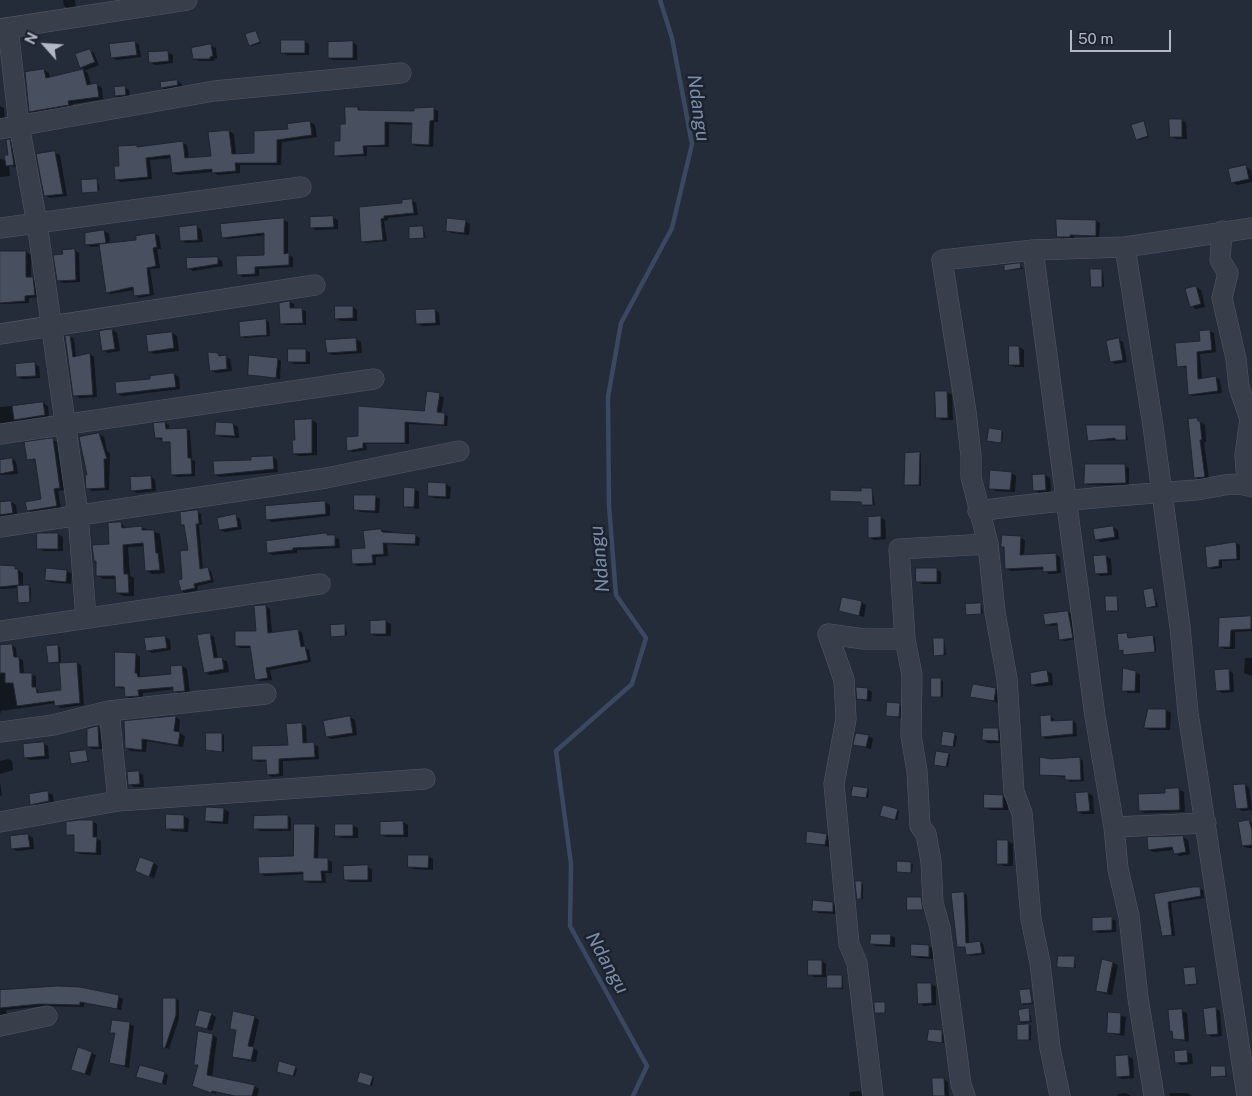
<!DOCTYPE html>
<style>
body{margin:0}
#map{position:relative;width:1252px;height:1096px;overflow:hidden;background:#242b39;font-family:"Public Sans",sans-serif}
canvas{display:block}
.north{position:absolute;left:20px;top:20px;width:50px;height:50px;-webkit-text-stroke:4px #1d232e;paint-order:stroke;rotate:296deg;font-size:14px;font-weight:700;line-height:20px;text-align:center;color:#b3b8c5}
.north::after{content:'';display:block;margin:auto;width:18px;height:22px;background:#b3b8c5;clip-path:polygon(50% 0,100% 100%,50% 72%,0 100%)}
.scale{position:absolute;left:1070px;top:30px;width:101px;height:22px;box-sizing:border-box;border:2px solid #b3b8c5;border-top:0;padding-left:6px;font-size:15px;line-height:18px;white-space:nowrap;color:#b3b8c5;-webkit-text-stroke:4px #1d232e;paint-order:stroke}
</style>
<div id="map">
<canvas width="1252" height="1096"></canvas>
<div class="north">N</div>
<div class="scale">50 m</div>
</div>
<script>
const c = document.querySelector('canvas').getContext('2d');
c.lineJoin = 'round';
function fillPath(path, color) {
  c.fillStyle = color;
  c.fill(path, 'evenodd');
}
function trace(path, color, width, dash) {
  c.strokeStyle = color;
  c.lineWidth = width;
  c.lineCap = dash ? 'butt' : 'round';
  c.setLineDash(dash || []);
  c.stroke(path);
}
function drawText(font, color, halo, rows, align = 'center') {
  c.font = font + ' "Public Sans",sans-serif';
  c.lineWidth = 5;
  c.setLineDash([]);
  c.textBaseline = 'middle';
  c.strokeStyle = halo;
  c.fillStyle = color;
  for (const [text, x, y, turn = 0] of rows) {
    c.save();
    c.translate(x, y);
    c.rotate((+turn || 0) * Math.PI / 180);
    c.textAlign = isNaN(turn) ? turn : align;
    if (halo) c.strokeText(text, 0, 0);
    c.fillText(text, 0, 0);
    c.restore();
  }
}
fillPath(new Path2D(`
 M63 0H75L76 8 69 9 64 6Z
 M256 33 261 43 252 46 250 45Z
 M135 42 139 45 141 57 116 60 112 57Z
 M305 42 309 44V55H287L282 52Z
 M352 42 357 45V60H334L329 58Z
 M211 46 216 48 217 58 214 59V61H199L194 59Z
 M89 50 94 53 99 65 84 71 88 73 91 86 97 85 102 88 103 99 73 104V107L35 114 31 111 44 70 49 73 50 78 85 70 81 67Z
 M168 52 173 55V63L155 65 150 62V53Z
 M177 81 182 84V88L167 90 162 88Z
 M124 87 129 90 130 97 121 98 116 96Z
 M0 106 4 108 5 119 0 121Z
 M346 108H358L363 111 415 112 434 109 438 111V122H434L433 147 416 146 412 144 413 125 389 124V147H367V156L340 157 336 155 346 125Z
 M1182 120 1186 123 1187 139H1176L1171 136Z
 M310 122 315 125 317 137 282 142 281 165H240V173L218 175 213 172 178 175 173 173 172 158 150 160 152 179 121 182 116 179 121 167 137 146 140 148 182 143 187 145 189 159 212 157 229 131 234 134 236 155 255 154 289 130Z
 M1143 122 1149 137 1139 140 1137 139Z
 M9 141 14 143 18 167 9 166 10 176 0 177V159L6 160 10 156Z
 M55 153 60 155 67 196 50 198 45 195Z
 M1246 167 1251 170 1252 182 1237 185 1232 182Z
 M97 180 100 190 84 191Z
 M412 200 416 203 418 215 388 218V220L384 221 387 241 366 243 362 241 360 208 404 204 403 201Z
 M333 218 338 220V229L316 230 311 227Z
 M283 220 288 222V255L293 257V267L259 269V276L243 277 238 274 266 256V235L227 239 223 237Z
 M465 221 470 224 469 235 452 233 447 231Z
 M1096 221 1100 223 1099 237 1074 236V238L1062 239 1058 237Z
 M197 227 201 229 203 242 186 243 181 240Z
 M423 227 426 238H410Z
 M104 231 109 234 110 244 138 241 155 234 159 236 161 249H157L160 268 150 269 154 295 139 298 135 295 134 290 111 294 107 292 100 246 91 247 87 244Z
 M74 250 79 253 80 282 63 283 58 280 64 255Z
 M0 252H26L31 255V278L37 281 39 297 29 298V303L0 304Z
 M217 258 222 261 223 266 193 271 188 268Z
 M1020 265 1023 269 1006 270Z
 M1101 270 1103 271 1104 287H1094L1092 286Z
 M1196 287 1201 290 1205 307 1196 309 1191 306Z
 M290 302 294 304V309L306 311V325H285L281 323 280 304Z
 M353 307 357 310V321H341L336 318Z
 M435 310 439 313 440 325 422 326 417 323Z
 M266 320 269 322 270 336 245 338 241 336Z
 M112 330 117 333 120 351 108 353 103 350 101 332Z
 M1210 331 1214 333 1216 352 1200 354 1202 379 1216 377 1220 380 1222 393 1193 396 1189 394 1187 368 1178 366Z
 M172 333 177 336 179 351 154 354 149 351Z
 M70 336 74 339 76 357 90 354 94 357 97 397 79 398 75 395Z
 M356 339 361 342 362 353 333 355 328 353Z
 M1119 340 1123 342 1127 362 1115 364 1111 361Z
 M1019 347 1024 350V367H1015L1010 365Z
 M306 350 310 353V364H294L289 361Z
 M218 354 230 359 232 371 216 373 211 370Z
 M277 359 281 361 280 379 249 374Z
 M34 364 39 366 40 378 22 379 18 377Z
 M174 374 179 377 180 389 122 396 117 393Z
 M936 392H947L952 395 953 420H942L937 417Z
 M428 393 444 397 441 414 448 416 447 426 409 424V444H366L367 450 352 452 349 450 360 437 425 412Z
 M43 403 48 406 49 418 0 425V407Z
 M312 420 317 423V455L299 456 294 454 297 441 295 421Z
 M1197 420 1205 425 1206 442H1204L1209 479 1200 480 1195 477Z
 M165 423 169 425V430L186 429 190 431 192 460 195 461V476L177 477 172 474 171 444 156 438Z
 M233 424 238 427 239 438 222 437 217 435Z
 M1125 426 1128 440 1089 441Z
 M1001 431 1003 432 1002 443 989 440Z
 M99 434 104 437 107 451 110 453 109 490 92 491 88 488Z
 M52 440 57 442 64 490 58 491 61 509 33 513 28 510 42 500 36 461 28 459Z
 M919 453 921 454V486L907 485 905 484Z
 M273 457 277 460 278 472 220 477 215 474 253 461Z
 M12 459 16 462 18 474 0 475V461Z
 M1125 466 1129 468V485H1089L1085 483Z
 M1011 473 1016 476 1015 492 995 491 990 488Z
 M1045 475 1050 478 1051 492 1039 493 1034 490 1033 476Z
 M151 477 155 480 156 491 137 493 132 490Z
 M446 484 451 487 450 499 434 498 429 496Z
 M414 489 419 492V509L405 507Z
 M872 489 875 505 865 506 863 505Z
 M375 497 380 499 379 513 360 512 355 509Z
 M11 502 16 505 17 515 0 517V504Z
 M325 502 330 505V516L272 522 267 519 266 507Z
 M198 512 201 514 202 525H199L203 570 211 571 214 582 197 586 198 590 185 593 182 591 189 551 186 527 182 525Z
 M235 516 240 519 242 529 225 532 220 530Z
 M880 517 885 520 886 539 874 540 869 537Z
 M121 523 127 529 141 527 160 534 165 573 152 574 146 570 145 546 128 547 130 576 134 578V596H123L117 593V579H103L97 575V562L95 560 110 545Z
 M1113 527 1118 530 1119 539 1101 542 1096 539Z
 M381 530 415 535 420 538 419 546 387 544 388 556 376 557V565L357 566 353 563Z
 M58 534 63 537V551H43L38 548Z
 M327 535 339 539 340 548 297 550V553L273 555 268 553Z
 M1020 538 1025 540 1024 556 1056 555 1060 557 1061 573 1049 574 1044 569 1011 571 1006 568 1005 548 1002 546Z
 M1236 543 1240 545V560L1222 561V568L1212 569 1208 567Z
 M1106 556 1111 559 1112 575 1101 576 1096 573Z
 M14 567 23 573V587L31 588V602H19L18 588 0 589V571Z
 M47 570 67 571 72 574 71 584 51 582 46 580Z
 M937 570 941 572V584H922L917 581Z
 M1153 589 1158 607 1149 608 1147 607Z
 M1117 597 1119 611 1110 612 1108 611Z
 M862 603 866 605 864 617 841 610Z
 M981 604 983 614H967Z
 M265 606 270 609 272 634 298 630 302 633 305 648 309 650 311 662 270 670 272 680 260 681 256 679 252 648H240L236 646 257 632Z
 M1068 612 1072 614 1076 639 1064 641 1060 639 1058 625 1050 626 1046 624Z
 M1251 618 1252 631 1235 632V649H1225L1220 647V619Z
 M386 622 391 624V636H376L371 634Z
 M345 625 347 635 332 636Z
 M1127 634 1129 639 1155 637 1156 652 1124 654 1125 651 1120 650Z
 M210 635 214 637 218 659 227 661 229 672 210 675 205 672Z
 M165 637 170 640 171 650 152 653 147 650Z
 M944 639 946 655 937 656 935 655Z
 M12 645 16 648 17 658 23 660 24 674 36 676V688L40 694 62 691 60 663 49 662 58 646 60 647 61 664 77 663 81 665 84 705 60 708 56 703 1 711 0 714V646Z
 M136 654 140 657V676L142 677 173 675 182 666 187 669 190 693 179 694 174 689 143 693V698L131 699 126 697 125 689 116 687Z
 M1245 658H1252V676L1244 673Z
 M1228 670 1233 673 1234 692 1222 693 1217 690Z
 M1047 671 1052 674 1053 685 1037 687 1032 684Z
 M1135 672 1140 675V693H1128L1124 690Z
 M932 679 943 681V697L932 696Z
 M867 689 872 692 871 702 858 698Z
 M995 689 1000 692 999 703 972 696Z
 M899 705 904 707V719L887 715Z
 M1166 710 1171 713 1170 730H1150L1145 728Z
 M1050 716 1054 719V722L1072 721 1076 723 1077 736 1046 739 1042 736Z
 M176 717 180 720 179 733 185 736 183 747 147 741 146 752 131 751 126 748 125 722Z
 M350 717 355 720 357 735 332 739 327 737Z
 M301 724 306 726 307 744 318 746 319 759 283 761V776L272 777 268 774V761L258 762 253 759 289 746Z
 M98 727 103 730 104 749H93L88 747V730Z
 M998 730 1003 732V743H988L983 740Z
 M944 733 957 736 955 747 944 745Z
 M222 734 224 735V752L210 750Z
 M868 736 873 739 871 749 855 744Z
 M43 743 48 746 49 759 30 760 26 757Z
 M86 751 89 762 72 763Z
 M948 754 950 755 948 767 937 765Z
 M8 759 12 761 13 770 0 774V761Z
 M1080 759 1083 761 1084 781 1070 782 1067 777 1041 775 1051 760Z
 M138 772 143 775 144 787H134L130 784Z
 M0 782 2 795 0 796Z
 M1245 785 1249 788 1252 810 1242 811 1237 808Z
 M867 789 869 790 868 798 854 796Z
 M1166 790H1179L1184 792 1185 812 1145 813 1140 810 1166 795Z
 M48 793 53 795 54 803 36 806 32 804Z
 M1088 793 1093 796 1094 814H1083L1078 812Z
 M1002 796 1007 799 1008 810H990L985 807Z
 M224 809 229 812 228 824 211 823 206 821Z
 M897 810 899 812 897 820 884 816Z
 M167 816H184L189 819 188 832 172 831 167 828Z
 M288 816 291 818V831H259L255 828Z
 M92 821 97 824V839L101 841V855L80 854 75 851 76 837 67 834Z
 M1248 821 1252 823V848H1248L1243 846Z
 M403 822 408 825V837H386L381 834V823Z
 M314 825 319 828 318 859H327L332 862V873H325L326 883H309L305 880V874L265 876 260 873 294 857Z
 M336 826H353L358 828V838H341L336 835Z
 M28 835 33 838 34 849 17 851 12 848Z
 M826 835 831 837 830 847 807 842Z
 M1183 837 1188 840 1190 854 1180 856 1175 853 1174 850 1154 852 1149 850Z
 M1008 841 1013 844V866H1003L998 863Z
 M428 856 433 859V870L414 869 409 867Z
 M154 863 158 866 154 878 141 873Z
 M899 863 913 864 912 873 898 871Z
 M367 867 372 869V882H350L345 880Z
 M861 883 863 884V899H860Z
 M1199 888 1203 890 1204 898 1171 903 1175 936 1163 935 1156 895Z
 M964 893 967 895 969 944 980 942 983 944 985 954 971 956 968 954 967 948 958 946Z
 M920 898 924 910 909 909Z
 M833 903 838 906 837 914 818 913 814 910Z
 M1111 919 1116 921V932L1098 933 1093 930Z
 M890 935 895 938V947L876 946 872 944Z
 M929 946 933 949V959L917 958 912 956Z
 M1074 957 1076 968 1059 967Z
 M822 961 826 964V976L843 977V989L829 988V977H814L809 974Z
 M1113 963 1118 965 1112 995 1102 993 1097 990Z
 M1195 968 1198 984 1188 986 1185 969Z
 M931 984 936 987V1005L924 1006 919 1003Z
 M80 988 119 997 123 999 121 1010 84 1003V1007L45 1006 6 1010 7 1014 0 1015V993Z
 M1029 990 1033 1004 1024 1005 1022 1004Z
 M176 999 179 1001V1018L169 1049 164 1047Z
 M884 1003 886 1013 876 1012Z
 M1215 1009 1220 1011 1222 1036 1212 1037 1207 1034Z
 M1029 1010 1032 1022 1023 1023 1021 1022Z
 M1182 1011 1187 1013 1189 1042 1174 1038V1033L1171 1031Z
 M1110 1013 1126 1017 1124 1036 1108 1033Z
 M211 1014 216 1017 212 1031 196 1025Z
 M254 1017 259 1020 253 1048 258 1051 256 1062 238 1059 233 1056 237 1031 231 1028Z
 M129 1024 134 1026 129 1068 110 1062 116 1035 111 1032Z
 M1029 1025 1031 1026V1040H1018Z
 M941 1032 943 1033 944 1043 928 1041Z
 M213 1035 217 1038 212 1077 254 1086 259 1089 257 1096H232L216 1092V1094L193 1086 199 1066 196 1064Z
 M1187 1052 1192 1054 1193 1064 1181 1065 1176 1062Z
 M91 1053 96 1055 90 1076 72 1069Z
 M1128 1056 1133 1059 1134 1078 1122 1079 1117 1076Z
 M141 1067 168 1075 166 1085 138 1076Z
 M295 1067 297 1069 295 1076 281 1072Z
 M1225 1067 1227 1077 1212 1076Z
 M372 1077 374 1078 372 1086 360 1082Z
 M944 1079 948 1082 949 1096H934Z
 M860 1091 863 1096H849L850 1092Z
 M1126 1093 1131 1096H1118L1117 1094Z
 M1169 1093H1187L1192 1096H1170Z`), '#0007');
trace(new Path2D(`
 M633 1096 647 1066 570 926 571 864 556 751 632 684 646 638 616 595 609 506 608 397 621 323 672 228 692 144 672 38 660 0`), '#3a4861', 4.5);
const building = new Path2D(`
 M256 31 260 42 249 46 245 34Z
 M281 40H305V53H281Z
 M135 41 137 55 111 58 109 44Z
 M353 41V58H328V42Z
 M211 44 213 56 210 57V59H193L191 48Z
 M90 49 95 62 80 68 75 54Z
 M168 51 169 61 149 63 148 52Z
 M44 69 46 78 83 69 87 85 97 83 99 97 68 101 69 105 29 112 25 72Z
 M177 80 178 85 161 88 160 82Z
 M125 86 126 95 115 96 114 87Z
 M345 107H358V110L414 111V108L434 107V120L430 121 429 145 411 144 412 123 385 122V145L363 146 364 154 334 156V141H340V124H345Z
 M1169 119H1182V137H1170Z
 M310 121 312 135 277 140V163H235L236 171 212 173V169L172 173 170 155 146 158 148 177 115 180 114 166H119L118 146 137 145V147L183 141 185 158 211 156 208 132 229 130 232 154 254 153V131L288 129 287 124Z
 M1144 121 1148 136 1136 140 1131 125Z
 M10 139 14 165 6 166 4 155H8L6 140Z
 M55 151 63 194 44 196 36 154Z
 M1246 165 1249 179 1231 183 1228 169Z
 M97 179 98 192 82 193 81 180Z
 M412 199 414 213 384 216V218L381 219 383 240 361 242 359 207 402 203V200Z
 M333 216 334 227 310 228V217Z
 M284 218V254L289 253V265L255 267V274L237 275 236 256 264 255V233L222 238 220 224Z
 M447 218 466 220 464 233 446 231Z
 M1056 219 1096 220V236L1070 235V237H1057Z
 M197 225 198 240 180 241 179 227Z
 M423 226 424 238 409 239V227Z
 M104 230 106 243 85 245V233Z
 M155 233 157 247 153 248 156 266 147 268 150 294 134 296 133 287 106 293 99 244 136 240V236Z
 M75 249 76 280 57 281 53 255 63 254 62 250Z
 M0 251H26V277H33L35 295 25 296V301L0 303Z
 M218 257V264L187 269 186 258Z
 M1020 263 1021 268 1004 271V265Z
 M1090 269H1102V287H1091Z
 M1196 286 1201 304 1190 307 1185 289Z
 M290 301V308H302L303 323 280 324 279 303Z
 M335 306H353V318L335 319Z
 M435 309 436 323 416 324 415 310Z
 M266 319 267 335 240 337 239 322Z
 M112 329 115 349 102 351 99 331Z
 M1210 330 1212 350 1197 352 1198 379 1216 376 1218 391 1188 395 1186 366 1177 367 1175 343 1200 341 1199 331Z
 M172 332 174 348 148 352 146 335Z
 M70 335 73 357 90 353 93 395 73 396 65 336Z
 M356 338 357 351 327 353 325 340Z
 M1119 338 1123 360 1110 362 1106 341Z
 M1009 346H1019L1020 365H1009Z
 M288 349H306V362H288Z
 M208 352 218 353 219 356 226 355 227 369 210 371Z
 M249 355 278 358 276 378 248 375Z
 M35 362 36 376 16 377 15 364Z
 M174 373 176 387 116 394 115 382 150 379V376Z
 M427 391 440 393 437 412 445 413 444 425 405 422V443H363V448L347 451 346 437 358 436V406L424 411Z
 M935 391H947L948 418H936Z
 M43 402 45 415 14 420 12 406Z
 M1197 418 1198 421H1200L1202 440H1200L1205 477 1194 478 1188 419Z
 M312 419V453L293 454 292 440H295L294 420Z
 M165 422 166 429 187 428 188 458H191L192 474 171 475 170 442H162V438H155L153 423Z
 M216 422 233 423 235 436 215 435Z
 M1086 425H1126V440H1116L1115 438 1088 441Z
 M989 428 1002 430 1001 443 987 441Z
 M99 433 107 459H104L105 488 86 489 85 475H87L79 437Z
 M53 438 60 488 54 489 57 506 27 511 25 502 41 499 35 459 27 460 24 442Z
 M920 452 919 485H904L905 453Z
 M273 456 274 469 214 475 213 461 251 460V457Z
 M12 458 14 471 0 474V460Z
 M1085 464H1125L1126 483 1084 484Z
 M990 470 1012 472 1010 490 989 489Z
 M1045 474 1046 490 1033 491 1032 475Z
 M151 476 152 489 131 491 130 477Z
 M428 482 446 483V497L428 496Z
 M404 487 415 488 414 507H404Z
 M861 488H872L873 505H862L861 502 830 501V490L861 491Z
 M354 495H376L375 511 354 510Z
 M11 501 13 513 0 515V502Z
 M325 501 326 514 266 520 265 506Z
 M198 510 199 524H196L200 569 208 567 211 580 194 584 195 588 181 591 178 580 182 579 180 551 188 550 184 525H181L180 512Z
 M236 514 238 527 219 530 217 518Z
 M881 516V537L868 538V517Z
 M121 522 122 528 142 526V530H154L156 553H158L160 570 145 571 143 543 123 545 124 574H128L129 593H116L115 576H96V561H94L92 545 109 544 108 523Z
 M1113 526 1115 537 1095 540 1093 529Z
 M381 529 382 532 416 534 415 544 383 543 384 554 372 555 373 563 352 564 351 549 365 548 363 531Z
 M37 533H58V549H37Z
 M327 533V535H335V546L293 548V550L267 553 266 541Z
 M1002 535 1021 536 1020 555 1056 553 1057 571 1043 572V567L1005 569 1004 547H1001Z
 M1236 542 1237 559 1219 560V566L1207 568 1205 547Z
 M1106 555 1108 573 1095 574 1093 556Z
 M0 565 15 566V569H18L19 585 0 587Z
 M46 568 67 570 66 582 45 580Z
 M916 568H937V582H916Z
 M29 585 30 602 18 603 17 586Z
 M1153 588 1156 606 1146 608 1143 590Z
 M1105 596H1117L1118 611H1106Z
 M842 597 862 601 859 616 839 611Z
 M981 603V614L966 615 965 604Z
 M266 605 268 633 298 629 301 647 305 646 308 660 266 668 268 678 255 680 250 646H235V631H256L254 606Z
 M1068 611 1073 638 1059 640 1057 623 1045 625 1043 614Z
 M1251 616V629L1231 630 1230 647H1218L1219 618Z
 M386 620V634H370V621Z
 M345 624V636L331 637 330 625Z
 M210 633 214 658 222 657 224 669 204 673 197 635Z
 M1127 633 1128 638 1153 635 1155 652 1123 655V650L1119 651 1117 634Z
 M165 636 167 648 146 651 144 638Z
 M933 638H944V655L934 656Z
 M12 644 14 657H19L20 673H32V687H36L37 693 61 690 59 663 77 662 80 703 55 706 54 701 17 706 13 683H5V673H0V645Z
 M58 645 59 662 48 663 46 646Z
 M115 652 136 653 135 673H137L138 677 171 674 170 666 182 665 185 691 173 692V687L138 690 139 696 125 697 124 687H115Z
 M1123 668 1136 671 1135 691H1122Z
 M1229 669 1230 690 1216 691 1214 670Z
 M1047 670 1049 682 1031 685 1030 673Z
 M931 678H941V697H931Z
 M973 684 996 688 994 701 970 697Z
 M856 687 868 688 867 700 857 699Z
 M887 702 900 703 899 717 886 716Z
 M1148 709H1166V728H1144Z
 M1051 715V721L1073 720V734L1041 737 1040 716Z
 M176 716 174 731 180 732 178 745 142 739V750L125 748 124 721Z
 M350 716 353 733 326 737 323 721Z
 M302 723 303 743 314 742 315 757 279 759V774L267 775 266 760H252V746L288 745 286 724Z
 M98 726 99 747H87V729Z
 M983 728H998L999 741 982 740Z
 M943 731 955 733 953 747 941 745Z
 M206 733H222V752L206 750Z
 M856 733 869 735 866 747 853 745Z
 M44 742 45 756 24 758 23 744Z
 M86 750 88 761 71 764 69 752Z
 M936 751 949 753 946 767 934 765Z
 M1040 757 1051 759 1080 757 1081 780H1065V776L1040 775Z
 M139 771 140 784 128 785 127 772Z
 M1245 784 1248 808 1236 809 1233 785Z
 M853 786 868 788 866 798 851 796Z
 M1179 788 1180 810 1139 811 1138 794 1165 793V789Z
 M48 791 49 801 30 805 29 794Z
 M1088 792 1090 811 1077 812 1075 793Z
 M984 794 1003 795V808H984Z
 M883 805 898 809 895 820 880 816Z
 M206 807 224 808 223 822 205 821Z
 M166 814 184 815V829H166Z
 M276 815H288V829H253L254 816Z
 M78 820H93V837H97L96 853 74 852V835H66V822Z
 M1249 820 1252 830V845L1242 846 1238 822Z
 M403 821 404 835H380V822Z
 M294 824H315L314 858H328V871H321L322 881H303V872L259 874 258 857 293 856Z
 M335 824H353V836H335Z
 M807 831 827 834 825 845 806 843Z
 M28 834 30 847 11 849 10 836Z
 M1183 836 1186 852 1174 854 1172 847 1148 850 1147 837Z
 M997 840H1008V864H997Z
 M408 855H429L428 868 408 867Z
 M140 857 154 862 149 877 135 871Z
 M897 861 911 862V873L897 872Z
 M368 865V880H344L343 866Z
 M855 881H862L861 899H857Z
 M1193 887H1200L1201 896 1168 902 1172 935 1162 936 1154 894Z
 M964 892 966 943 980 941 982 953 966 955 965 947H957L951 893Z
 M907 897H921L923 910H907Z
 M813 900 833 902V912L812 911Z
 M1112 917V930L1092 931V918Z
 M871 934H891L890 945 870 944Z
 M911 944 929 945V957L911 956Z
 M1058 956H1075L1074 968 1057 967Z
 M1102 959 1113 962 1107 993 1096 991Z
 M808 960H822V975H808Z
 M1195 967 1197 984 1185 985 1183 968Z
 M827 975H842V988H827Z
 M917 983H931L932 1003 918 1004Z
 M58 986 80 987 119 995 117 1009 80 1002V1005L40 1004 0 1008V990Z
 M1030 989 1032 1003 1021 1004 1019 990Z
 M163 998H176V1015L165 1048H163Z
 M874 1002H885V1013H875Z
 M1216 1007 1218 1034 1206 1035 1203 1009Z
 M1029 1008 1030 1021 1020 1022 1018 1010Z
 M1182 1009 1185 1040 1173 1039 1172 1031 1170 1032 1168 1010Z
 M199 1010 212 1013 207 1029 195 1026Z
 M233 1011 255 1016 248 1046 254 1047 251 1060 232 1057 236 1030 230 1029Z
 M1108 1012 1121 1013 1120 1034 1107 1033Z
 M112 1020 130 1022 125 1066 109 1063 115 1033H110Z
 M1029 1024V1040H1017V1025Z
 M929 1029 942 1030V1043L927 1041Z
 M198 1031 213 1034 207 1075 255 1085 252 1096H235L212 1091 211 1093 192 1086 198 1065H194Z
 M78 1047 92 1052 85 1074 71 1070Z
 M1187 1050 1188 1062 1175 1063 1174 1051Z
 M1128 1055 1130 1076 1116 1077 1115 1056Z
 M279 1061 296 1066 293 1076 277 1072Z
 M140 1065 165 1072 162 1084 136 1077Z
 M1211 1066H1225L1226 1076 1211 1077Z
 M360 1072 373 1076 370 1086 357 1082Z
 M932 1078H944L945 1096H933Z`);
fillPath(building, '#485060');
trace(building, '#1f2530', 1);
const minor = new Path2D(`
 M8 28 19 125 37 223 78 514 86 618
 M0 29 187 0
 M0 129 214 91 401 73
 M0 228 301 187
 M1222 231 1220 260 1228 273 1222 298 1236 359 1239 387 1250 419 1245 455 1246 469 1252 483
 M1125 247 1153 426 1180 627 1188 713 1247 1096
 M1033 250 1095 716 1114 827 1118 869 1129 916 1138 998 1154 1096
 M0 334 315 285
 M0 434 374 379
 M978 511C1050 501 1123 495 1196 490 1215 488 1233 480 1252 487
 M0 527 326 478 459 451
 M0 631 320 584
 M109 711 118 801
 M0 732 53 725 109 711 266 694
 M0 822 118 801 425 779
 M1114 827 1206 823
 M0 1026 47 1016
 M873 1096 857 963 849 944 834 784 846 719 844 680 828 634 864 639H905
 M965 1096 961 1084 940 928 933 903 931 861 926 834 920 826 917 771 911 736 912 675 905 639 899 549 988 544
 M1060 1096 1050 1048 1040 963 1031 919 1022 813 1014 792 1007 679 995 612 988 544 971 477V456L966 412 942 260 1033 250 1125 247 1252 228`);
trace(minor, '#535864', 21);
trace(minor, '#383e4a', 20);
drawText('italic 19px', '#7c8dab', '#1d232e', [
 ["Ndangu",698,108,82],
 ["Ndangu",600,559,-96],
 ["Ndangu",607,963,61]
]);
</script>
